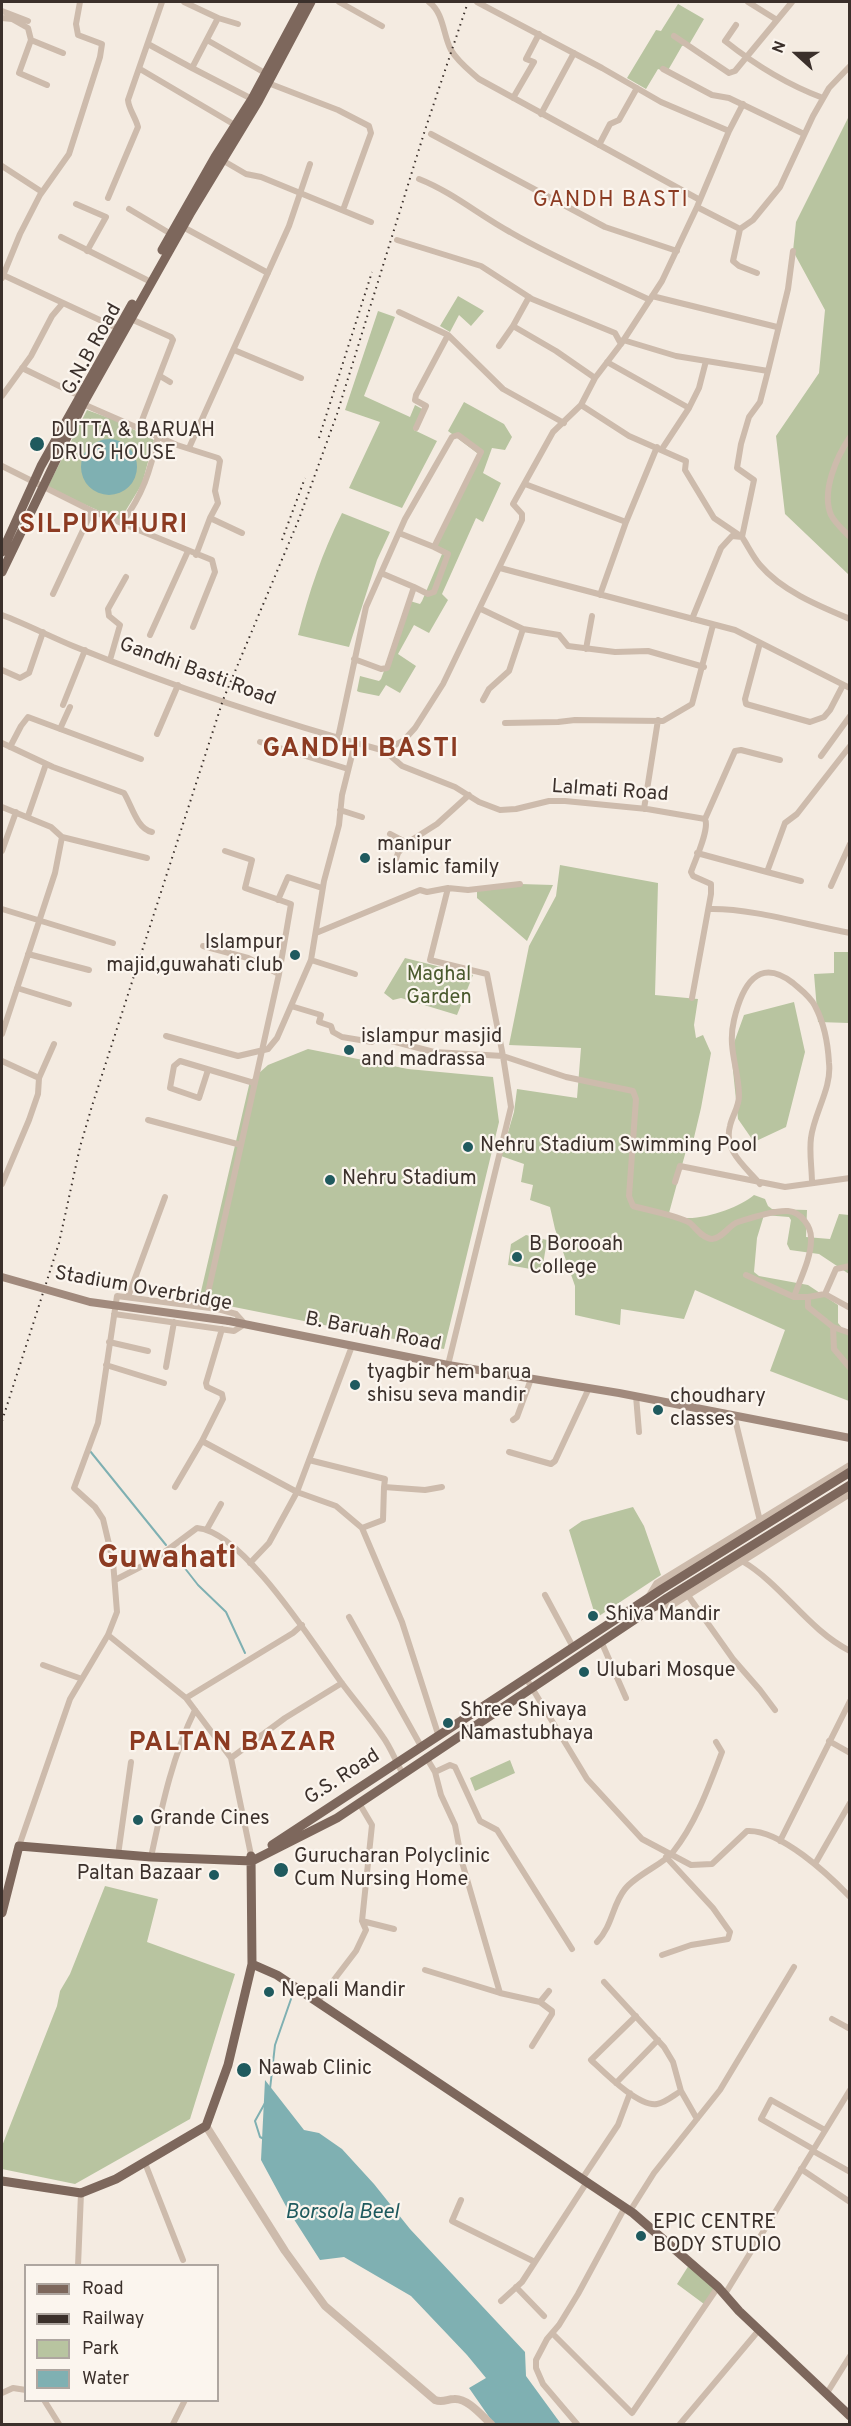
<!DOCTYPE html>
<style>
body{margin:0}
#map{position:relative;width:851px;height:2426px;overflow:hidden;background:#f4ebe1;font-family:Overpass,sans-serif}
canvas{display:block}
.frame{position:absolute;inset:0;border:3px solid #3b302b;pointer-events:none}
.legend{position:absolute;left:24px;top:2264px;width:195px;height:138px;box-sizing:border-box;background:#fbf5ee;border:2px solid #aea6a0;margin:0;padding:8px 10px;list-style:none;font-size:18px;color:#3b302b}
.legend li{display:flex;align-items:center;gap:12px;height:30px}
.legend b{width:30px;border:2px solid #aea6a0}
.north{position:absolute;left:767px;top:24px;width:60px;height:60px;-webkit-text-stroke:4px #fbf5ee;paint-order:stroke;rotate:291deg;font-size:16px;font-weight:700;line-height:24px;text-align:center;color:#3b302b}
.north::after{content:'';display:block;margin:auto;width:21px;height:27px;background:#3b302b;clip-path:polygon(50% 0,100% 100%,50% 72%,0 100%)}
</style>
<div id="map">
<canvas width="851" height="2426"></canvas>
<div class="frame"></div>
<ul class="legend">
<li><b style="height:8px;background:#7d675c"></b>Road</li>
<li><b style="height:8px;background:#3b302b"></b>Railway</li>
<li><b style="height:16px;background:#b8c4a0"></b>Park</li>
<li><b style="height:16px;background:#7fb0b2"></b>Water</li>
</ul>
<div class="north">N</div>
</div>
<script>
const c = document.querySelector('canvas').getContext('2d');
c.lineJoin = 'round';
function fillPath(path, color) {
  c.fillStyle = color;
  c.fill(path, 'evenodd');
}
function trace(path, color, width, dash) {
  c.strokeStyle = color;
  c.lineWidth = width;
  c.lineCap = dash ? 'butt' : 'round';
  c.setLineDash(dash || []);
  c.stroke(path);
}
function drawText(font, color, halo, rows, align = 'center') {
  c.font = font + ' Overpass,sans-serif';
  c.lineWidth = 4.5;
  c.setLineDash([]);
  c.textBaseline = 'middle';
  c.strokeStyle = halo;
  c.fillStyle = color;
  for (const [text, x, y, turn = 0] of rows) {
    c.save();
    c.translate(x, y);
    c.rotate((+turn || 0) * Math.PI / 180);
    c.textAlign = isNaN(turn) ? turn : align;
    if (halo) c.strokeText(text, 0, 0);
    c.fillText(text, 0, 0);
    c.restore();
  }
}
fillPath(new Path2D(`
 M678 4 704 19 690 43 682 46 667 72 658 69 646 89 627 78 656 30 661 31Z
 M849 116V575L785 514 776 436 819 373 825 310 793 251 796 222Z
 M458 296 484 311 471 326 459 315 450 332 440 326Z
 M378 311 395 317 364 396 410 417 415 405 424 410 414 430 437 441 402 508 349 488 380 422 345 410Z
 M464 402 504 424 512 437 505 450 492 448 483 473 501 483 483 522 476 518 442 594 448 600 429 633 414 625 398 654 416 666 400 693 386 685 379 696 359 692 357 691 360 676 379 681 381 679 410 601 420 604 422 601 442 554 433 546 481 456 448 431Z
 M87 410 115 420 154 440 142 484 120 520 47 488Z
 M342 513 390 532 377 560 349 647 298 635C309 592 322 553 342 513Z
 M560 865 658 883 655 995 698 999 694 1025 696 1038 703 1035 711 1053 701 1108 692 1146 687 1147 669 1213C687 1227 738 1209 754 1195L765 1199 768 1206 772 1209 807 1210 806 1237 830 1239 839 1214 849 1215V1274L819 1254 790 1250 787 1244 791 1220 789 1217 764 1215 757 1238 754 1272 759 1276 808 1285 838 1305V1323L849 1336V1401L770 1371 785 1330 695 1290 684 1319 621 1309 620 1325 575 1315V1286L555 1229 550 1207 530 1200 533 1185 521 1182 524 1164 501 1156 514 1112 517 1089 577 1098 581 1048 509 1045 529 946 556 896Z
 M520 884 553 885 527 941 477 898V889Z
 M834 952H849V1023L818 1022 814 974 834 973Z
 M405 958 473 975 457 1015 401 998 393 1000 384 993Z
 M794 1002 805 1052 786 1127 754 1142 738 1119 731 1051 744 1015Z
 M308 1049 408 1069 493 1077 499 1122 444 1349 199 1300 250 1081 268 1065Z
 M526 1235 547 1240 542 1271 508 1265 511 1244Z
 M633 1507 644 1526 661 1575 596 1618 569 1530 582 1521Z
 M510 1760 515 1773 475 1791 470 1778Z
 M105 1886 158 1899 147 1942 235 1974 190 2119 75 2184 2 2169V2146L57 2006 60 1991 70 1974Z
 M689 2265 715 2287 704 2304 677 2284Z`), '#b8c4a0');
fillPath(new Path2D(`
 M81 467a28 28 0 1 1 56 0a28 28 0 1 1-56 0Z
 M265 2080 304 2130 319 2133 342 2149 374 2184 410 2229 525 2352 526 2376 561 2424H494L469 2388 486 2378 467 2355 411 2296 344 2257 320 2260 288 2210 261 2160Z`), '#7fb0b2');
trace(new Path2D(`
 M90 1451 166 1545
 M173 1553 198 1585 226 1612 245 1653
 M270 2089 275 2045 291 1999
 M264 2139 260 2137 255 2121 265 2103`), '#7fb0b2', 2);
trace(new Path2D(`
 M184 2 218 18 238 24
 M339 2 382 26
 M429 2C444 13 443 35 451 50 458 62 469 70 479 79L700 200
 M477 2 602 68 661 102 729 131 697 207 662 281 621 344
 M748 2 777 20
 M2 11 28 21
 M2 18 12 19 28 28 31 40 63 53
 M218 18 192 68 252 99
 M736 25 725 41C754 64 788 85 823 98
 M674 36 729 73 735 71 792 2
 M31 40 19 73 47 85
 M207 40 265 73
 M148 44 192 68
 M140 69 235 125
 M663 69 712 95 729 98 804 134
 M268 83 338 110 369 126 371 133 343 210
 M513 98 534 62 526 59 539 34
 M541 114 574 53
 M729 131 743 104
 M431 134 605 227 677 251
 M599 145 610 124 619 120 637 88
 M222 160 246 174 261 177 371 222
 M2 166 42 192
 M419 179C452 192 479 215 510 232 555 258 603 278 650 300
 M108 198 138 127C135 116 129 110 128 100L162 2
 M76 204 106 217 87 251
 M697 207 740 229 753 220 780 187 813 116 829 88 850 66
 M129 209 171 234
 M183 227 268 273
 M740 229 733 261 739 266 757 273
 M61 237 147 280
 M3 275 117 328
 M2 278 20 234 40 195 69 154 100 57 102 44 78 35 76 24 80 2
 M652 296 777 327
 M529 297 513 326 556 351 595 378
 M399 312 448 335 503 389 564 423
 M131 319 171 337 173 340 139 428
 M623 340 676 356 768 371 788 289 793 251
 M499 346 513 326
 M234 350 301 378
 M607 362 689 408 699 388 706 361
 M22 368 80 396
 M768 371 760 402 749 417 741 444 737 468 754 480 742 537C748 546 753 557 760 565 782 591 819 606 850 619
 M160 376 170 382
 M2 396 31 356 52 316 63 303
 M83 404 177 445 218 458 220 461 215 491 218 503 210 518
 M581 405 629 436 686 461 685 470 714 518 742 537 732 536 721 548 692 619
 M416 428 426 406 415 400 416 395 448 335
 M850 437C837 456 821 491 831 515 835 523 843 530 850 537
 M189 448 289 226 310 164
 M662 449 689 408
 M2 466 92 511 212 560 215 572 193 627
 M525 484 626 522 600 595
 M626 522 657 447
 M122 523C143 494 150 472 158 436
 M399 533 434 547
 M196 555 210 518 242 533
 M500 568 735 630 850 688
 M381 573 414 587
 M53 594 92 511
 M481 609 523 629 559 635 568 646 615 652 648 651 704 667
 M2 615C26 624 49 636 73 646 174 687 279 722 385 751
 M150 635 188 551
 M760 643 745 699 746 704 810 722 824 717 830 710 843 685
 M586 649 592 616
 M110 660 120 625 109 616 108 609 126 577
 M2 670 20 678 29 673 43 632
 M483 700 489 689 509 671 523 629
 M63 705 85 650
 M505 723 558 722 575 720 663 721 692 704 713 625
 M60 729 70 707
 M157 734 178 685
 M338 738 366 607 405 519 452 437 458 435 481 452 434 547 448 554 434 592 428 594 414 587 387 668 381 669 354 659
 M260 742 348 769
 M2 743 53 767 124 793C132 806 137 829 152 832
 M10 747 21 726 28 717 141 759
 M385 751 404 740 415 728 443 684 522 520V514L513 504 553 432 581 405 595 378 621 344 615 333 532 299 481 266 397 240
 M385 751 402 766 455 787 479 802 500 810 516 809 549 801H565L647 809 705 819C710 829 695 860 691 872L693 876 711 884V894L692 998
 M821 756 850 716
 M2 807 51 827 62 837 55 873 2 1034
 M644 809 658 720
 M340 810 362 817
 M28 816 46 764
 M705 819 735 751 741 750 780 760
 M390 834 407 843 398 853 392 871
 M62 837 147 858
 M407 843 437 824 469 795
 M2 851 16 812
 M225 851 252 860 245 888 291 904 279 974
 M697 853 767 872
 M801 881 767 872 785 823 797 814 850 746
 M831 886 850 844
 M278 900 288 877 322 888
 M2 909 113 943
 M709 909C752 908 806 925 850 933
 M316 933 420 890 427 892 448 888 468 890 520 884
 M28 954 89 970
 M311 960 355 974
 M17 988 69 1004
 M291 1006 321 1015 319 1022 331 1026 333 1032 342 1037 372 1042 376 1037 434 1052 503 1056 487 974 430 960 448 888
 M166 1036 238 1056 268 1049 277 1038 311 960 324 881 339 825 342 795 355 743
 M503 1056 566 1077 633 1091 636 1099 629 1196 633 1206C647 1210 679 1216 690 1223 696 1228 703 1239 712 1239 723 1238 729 1225 738 1222 750 1218 776 1210 788 1211 801 1212 812 1227 811 1240 811 1259 800 1279 794 1297
 M2 1061 39 1078
 M208 1070 199 1098 170 1088 174 1066 180 1061 254 1083
 M148 1120 241 1145 279 974 248 958 203 946
 M675 1182 680 1166 785 1187 850 1178
 M2 1184 29 1120 38 1094 39 1078 54 1044
 M760 1184C746 1167 723 1151 730 1126 732 1116 739 1107 739 1096 739 1069 727 1049 734 1020 742 986 758 956 793 983 801 990 810 996 815 1006 824 1023 828 1044 829 1063 832 1088 814 1113 811 1138 809 1152 812 1169 812 1183
 M746 1275 794 1297H808V1307L833 1327 834 1349 850 1368
 M825 1294 836 1269 850 1266
 M128 1297 165 1197
 M808 1297 825 1294 850 1308
 M205 1306 241 1145
 M833 1327 850 1333
 M109 1342 148 1351
 M106 1365 164 1383
 M448 1365 511 1107 503 1056
 M166 1367 174 1322
 M636 1396 639 1432
 M734 1415 760 1521
 M513 1420 517 1417 531 1379
 M202 1441 297 1492 336 1506 362 1528 402 1622 439 1737
 M509 1452 551 1464 555 1461 589 1388
 M309 1460 385 1479 384 1487
 M175 1487 202 1441 223 1399 222 1394 207 1387 206 1383 222 1329
 M362 1528 383 1520 384 1487 425 1490 442 1487
 M207 1529 221 1504
 M742 1561C783 1585 807 1629 850 1651
 M250 1563 269 1543 297 1492 352 1346
 M115 1580 154 1560 197 1528C243 1531 314 1645 341 1682 355 1701 370 1718 383 1737 391 1748 396 1762 403 1774
 M687 1594 733 1659 760 1690 775 1710
 M545 1595 573 1647
 M349 1617 422 1748
 M108 1635 186 1698 231 1758 251 1855
 M601 1641 626 1698
 M43 1665 82 1679
 M526 1678 587 1779 642 1839 691 1865 712 1864 747 1831C780 1829 829 1875 850 1897
 M186 1698 293 1633 302 1625
 M829 1741 850 1753
 M426 1757 435 1772 441 1795 455 1825 462 1862 500 1993
 M231 1758 285 1718 342 1683
 M435 1772 450 1765 455 1767 480 1821 497 1830 572 1949
 M359 1803 372 1825 362 1921 394 1929
 M780 1841 850 1701
 M19 1846 70 1699 108 1635 117 1612 113 1561 103 1519 95 1507 74 1488 98 1423 117 1296 218 1309 236 1314 245 1324 234 1331 114 1314
 M118 1855 131 1762
 M151 1857C162 1806 172 1757 195 1710
 M815 1864 850 1803
 M597 1942C613 1925 612 1905 625 1889 637 1874 664 1864 673 1852 696 1823 709 1786 722 1752L716 1742
 M662 1955 691 1945 728 1939 730 1932 713 1908 666 1857
 M425 1970 500 1993 540 2002 549 1991
 M604 1982 664 2047 673 2062 681 2091 697 2119
 M317 2002 356 1951 366 1930 362 1921
 M636 2016 591 2060C604 2072 638 2107 657 2104 665 2103 674 2095 681 2091
 M832 2019 850 2029
 M532 2046 552 2014V2011L540 2002
 M616 2083 658 2040
 M813 2149 761 2119 771 2100 825 2130
 M813 2151 850 2172
 M145 2163 183 2260
 M801 2169 850 2202
 M582 2179 618 2125 630 2093
 M461 2200 452 2221 535 2262
 M630 2211 654 2173 720 2090 794 1967
 M78 2266 81 2193
 M516 2287 544 2316
 M725 2294 850 2090
 M501 2301 522 2282 587 2182
 M552 2333 632 2413 718 2287
 M2 2393 13 2388 26 2390
 M827 2393 850 2356
 M44 2400 59 2424
 M173 2424 185 2400
 M577 2424 543 2384 536 2368V2360L547 2339 559 2325 578 2294 625 2207
 M680 2424 759 2330`), '#cdbbac', 6);
trace(new Path2D(`
 M649 1597 657 1584 850 1466
 M655 1607 674 1603 850 1493
 M206 2126 285 2251 325 2306 435 2400C443 2403 447 2399 454 2399 468 2398 482 2416 491 2424`), '#cdbbac', 8);
trace(new Path2D(`
 M229 1321 448 1365 619 1393 850 1438`), '#a18a7d', 8);
trace(new Path2D(`
 M162 250 215 157 252 99 304 2
 M2 552 41 466 132 304
 M2 572 83 404 190 214 258 102 311 2
 M272 1845 662 1589 850 1472
 M2 1913 19 1846 151 1857 252 1861 337 1818 667 1598 850 1485
 M252 1964 277 1975 633 2213 718 2287 739 2311 850 2416
 M2 2181 81 2193 116 2179 206 2126 228 2065 252 1964 251 1856`), '#7d675c', 9);
trace(new Path2D(`
 M319 438 372 272
 M282 540 305 478
 M2 1421 59 1243 80 1147 92 1106 223 700 299 519 337 414 425 130 468 2`), '#3b302b', 2, [1.5, 4.5]);
trace(new Path2D(`
 M2 1277 90 1302 229 1321`), '#a18a7d', 8);
for (const [x, y, r, color] of [
 [37,444,8,"#1f5a5e"],
 [365,858,6,"#1f5a5e"],
 [295,955,6,"#1f5a5e"],
 [349,1050,6,"#1f5a5e"],
 [468,1147,6,"#1f5a5e"],
 [330,1180,6,"#1f5a5e"],
 [517,1257,6,"#1f5a5e"],
 [355,1385,6,"#1f5a5e"],
 [658,1410,6,"#1f5a5e"],
 [593,1616,6,"#1f5a5e"],
 [584,1672,6,"#1f5a5e"],
 [448,1723,6,"#1f5a5e"],
 [138,1820,6,"#1f5a5e"],
 [281,1870,8,"#1f5a5e"],
 [214,1875,6,"#1f5a5e"],
 [269,1992,6,"#1f5a5e"],
 [244,2070,8,"#1f5a5e"],
 [641,2236,6,"#1f5a5e"]
]) {
  const dot = new Path2D();
  dot.arc(x, y, r, 0, 2 * Math.PI);
  c.fillStyle = color;
  c.fill(dot);
  trace(dot, '#fbf5ee', 2);
}
drawText('20px', '#3b302b', '#fbf5ee', [
 ["G.N.B Road",93,350,-61],
 ["Gandhi Basti Road",197,673,20],
 ["Lalmati Road",610,792,4],
 ["Stadium Overbridge",143,1290,10],
 ["B. Baruah Road",373,1333,11],
 ["G.S. Road",343,1778,-33]
]);
drawText('20px', '#3b302b', '#fbf5ee', [
 ["DUTTA & BARUAH",51,432],
 ["DRUG HOUSE",51,455],
 ["manipur",377,846],
 ["islamic family",377,869],
 ["Islampur",283,944,"right"],
 ["majid,guwahati club",283,967,"right"],
 ["islampur masjid",361,1038],
 ["and madrassa",361,1061],
 ["Nehru Stadium Swimming Pool",480,1147],
 ["Nehru Stadium",342,1180],
 ["B Borooah",529,1246],
 ["College",529,1269],
 ["tyagbir hem barua",367,1374],
 ["shisu seva mandir",367,1397],
 ["choudhary",670,1398],
 ["classes",670,1421],
 ["Shiva Mandir",605,1616],
 ["Ulubari Mosque",596,1672],
 ["Shree Shivaya",460,1712],
 ["Namastubhaya",460,1735],
 ["Grande Cines",150,1820],
 ["Gurucharan Polyclinic",294,1858],
 ["Cum Nursing Home",294,1881],
 ["Paltan Bazaar",202,1875,"right"],
 ["Nepali Mandir",281,1992],
 ["Nawab Clinic",258,2070],
 ["EPIC CENTRE",653,2224],
 ["BODY STUDIO",653,2247]
], 'left');
drawText('20px', '#4a5a2e', '#fbf5ee', [
 ["Maghal",439,976],
 ["Garden",439,999]
]);
drawText('italic 21px', '#1f5a5e', '#fbf5ee', [
 ["Borsola Beel",342,2214]
]);
c.letterSpacing = '1.5px';
drawText('22px', '#8c3b22', '#fbf5ee', [
 ["GANDH BASTI",611,202]
]);
c.letterSpacing = '0px';
c.letterSpacing = '1.5px';
drawText('bold 26px', '#8c3b22', '#fbf5ee', [
 ["SILPUKHURI",104,527],
 ["GANDHI BASTI",361,751],
 ["PALTAN BAZAR",233,1745]
]);
c.letterSpacing = '0px';
drawText('bold 32px', '#8c3b22', '#fbf5ee', [
 ["Guwahati",167,1561]
]);
</script>
